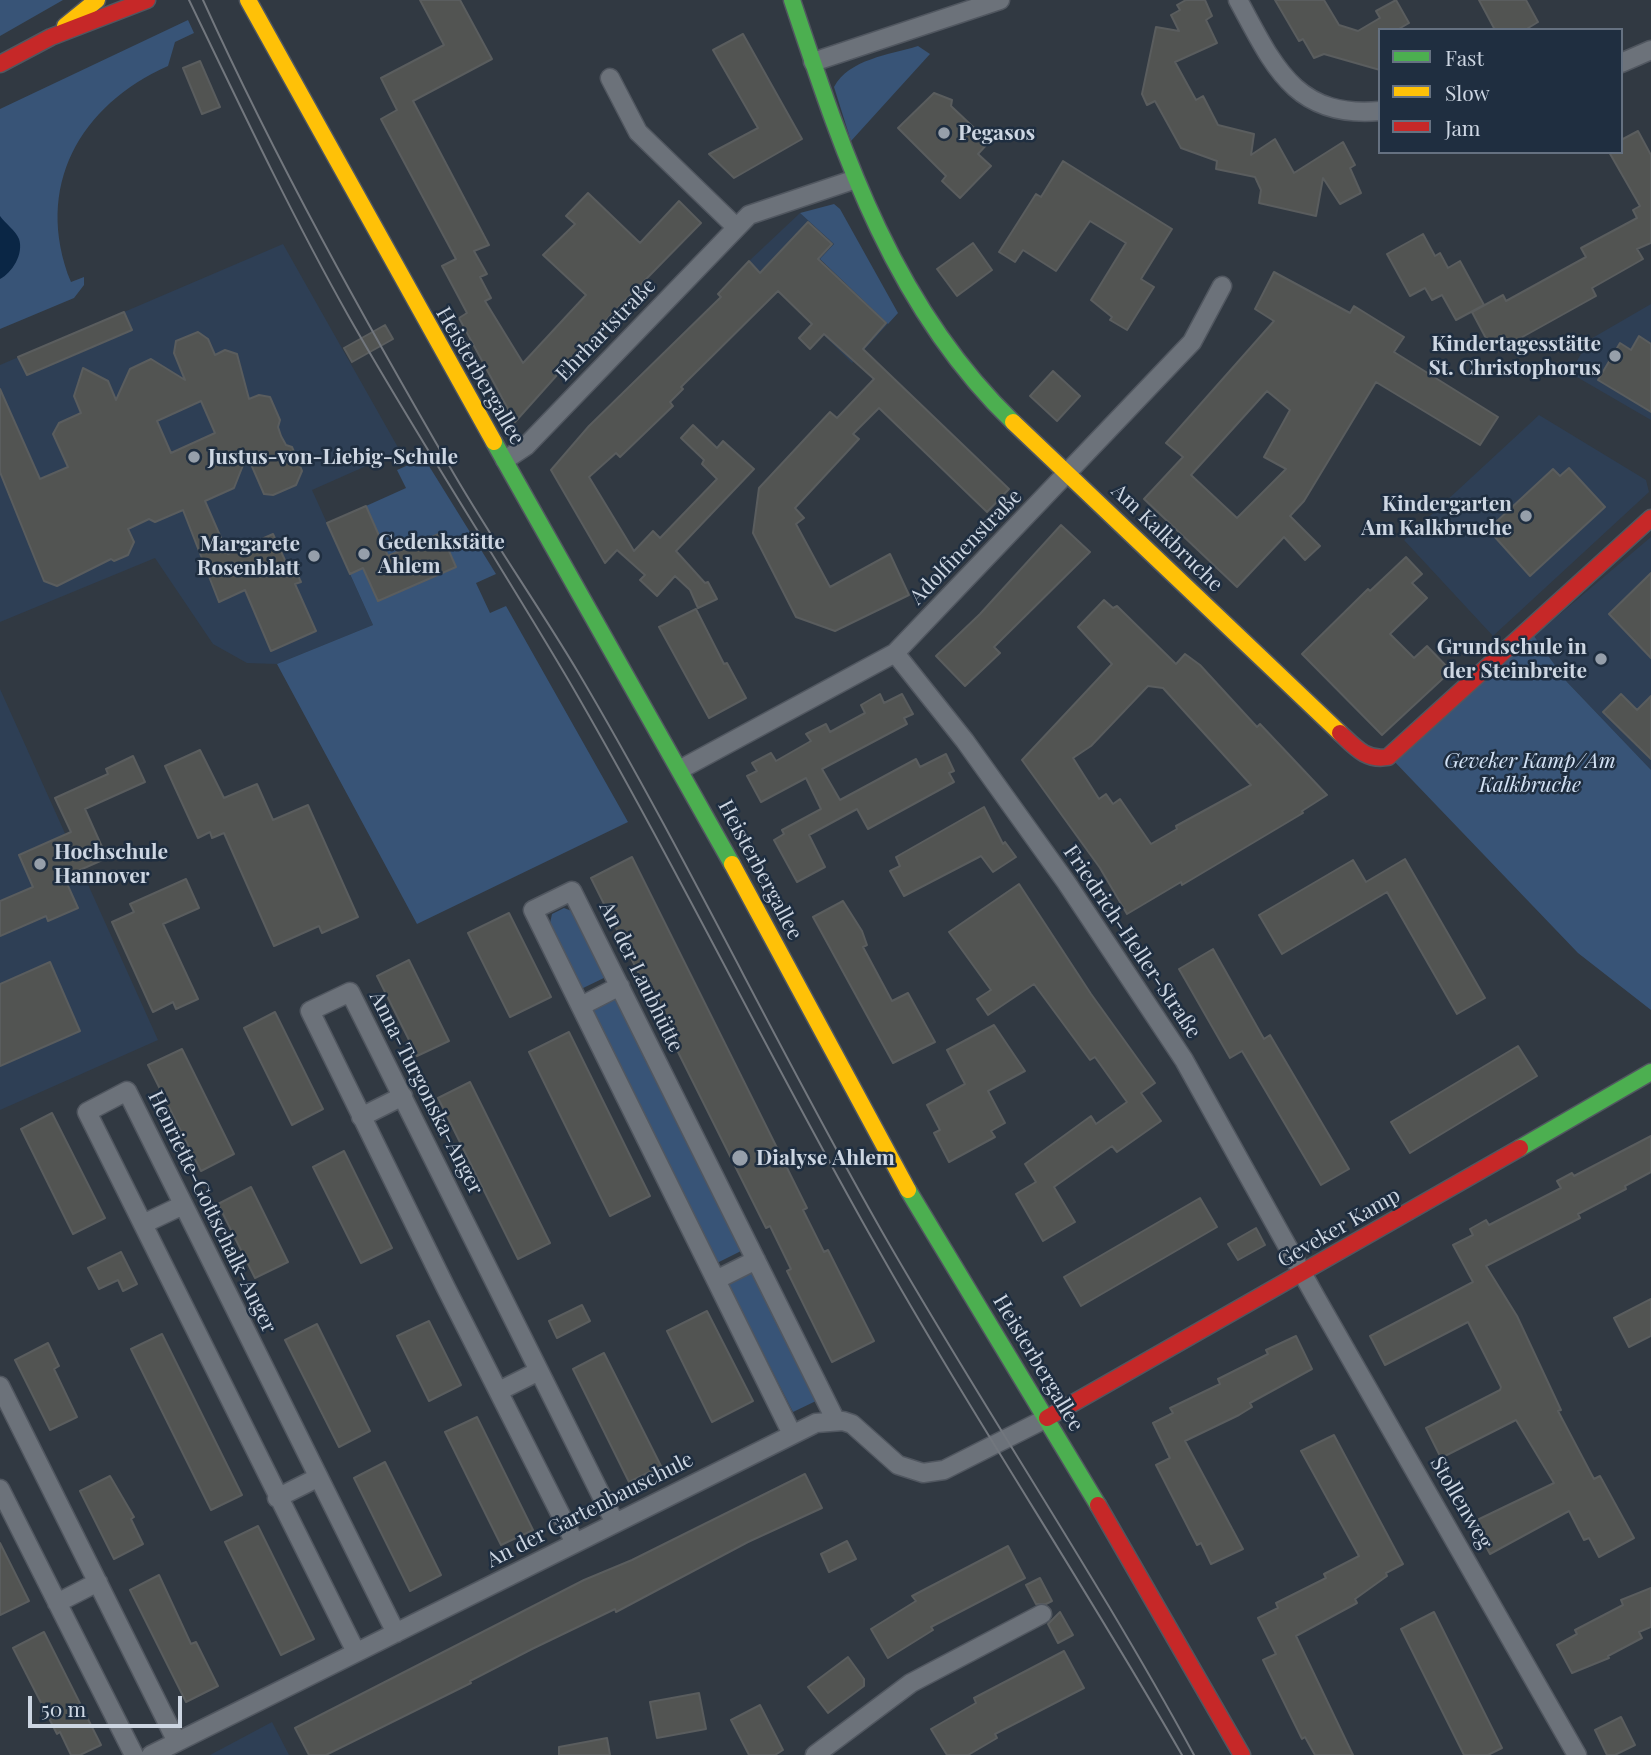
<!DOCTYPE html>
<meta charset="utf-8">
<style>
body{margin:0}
#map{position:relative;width:1651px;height:1755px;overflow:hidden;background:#313942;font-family:"Playfair Display",serif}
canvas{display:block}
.legend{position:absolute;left:1378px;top:28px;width:245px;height:126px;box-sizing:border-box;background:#1f2e40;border:2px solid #657181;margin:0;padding:9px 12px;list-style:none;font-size:21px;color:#cdd6e2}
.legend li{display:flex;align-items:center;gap:14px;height:35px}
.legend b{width:35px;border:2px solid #657181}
.scale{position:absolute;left:28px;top:1696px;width:154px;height:32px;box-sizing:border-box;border:4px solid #cdd6e2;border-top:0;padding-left:9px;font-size:21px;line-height:24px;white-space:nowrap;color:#cdd6e2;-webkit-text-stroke:5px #1f2e40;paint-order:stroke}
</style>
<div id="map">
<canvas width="1651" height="1755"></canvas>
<ul class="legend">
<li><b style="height:9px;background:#4caf50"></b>Fast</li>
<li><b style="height:9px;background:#ffc107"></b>Slow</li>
<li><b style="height:9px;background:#c62828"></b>Jam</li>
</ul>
<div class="scale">50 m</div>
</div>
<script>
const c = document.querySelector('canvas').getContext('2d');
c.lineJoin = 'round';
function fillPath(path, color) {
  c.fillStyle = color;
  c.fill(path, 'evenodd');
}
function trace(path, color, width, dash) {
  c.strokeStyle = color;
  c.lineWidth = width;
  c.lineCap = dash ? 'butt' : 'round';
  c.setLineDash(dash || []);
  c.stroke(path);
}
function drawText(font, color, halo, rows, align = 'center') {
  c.font = font + ' "Playfair Display",serif';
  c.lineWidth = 5;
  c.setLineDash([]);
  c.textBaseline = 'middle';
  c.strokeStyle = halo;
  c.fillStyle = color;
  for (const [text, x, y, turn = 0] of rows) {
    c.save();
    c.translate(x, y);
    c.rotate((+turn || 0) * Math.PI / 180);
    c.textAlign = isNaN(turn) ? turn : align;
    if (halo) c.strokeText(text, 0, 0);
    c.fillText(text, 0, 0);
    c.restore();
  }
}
fillPath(new Path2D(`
 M800 213 834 244 820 260 888 324 852 363 749 261Z
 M283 244 400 451 312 490 373 625 277 664 247 663 213 644 155 558 0 622V365Z
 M1651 304V420L1570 373 1589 340Z
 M1539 415 1646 480 1649 492 1493 636 1404 540Z
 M1651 537V770L1567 682 1534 636Z
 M0 689 158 1040 0 1110Z
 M272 1722 289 1755H210Z`), '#2e3f55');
fillPath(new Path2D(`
 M0 0H63L0 36Z
 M188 20 194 33 175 42 168 66C80 105 33 187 71 282L84 277V285L74 298 0 329V109Z
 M918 46 930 54 851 141 834 87C849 59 889 55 918 46Z
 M834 204 840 209 898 313 888 324 820 259 834 244 800 213Z
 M424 458 496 574 476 583 490 613 506 606 628 822 417 924 277 664 373 625 350 574 363 568 378 601 455 567 388 557 366 506 406 488 397 470Z
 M1534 636 1567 682 1651 770V1010L1578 953 1391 758Z
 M564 908 577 913 608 976 579 990 549 928 552 914Z
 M616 997 745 1249 715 1264 591 1014 592 1009Z
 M753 1270 818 1400 793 1412 728 1284Z`), '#385477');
fillPath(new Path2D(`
 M0 216C5 223 16 231 19 239 24 254 12 273 0 279Z`), '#0a2645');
const building = new Path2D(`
 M420 0H460L492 59 413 101 489 245 474 251 487 274 480 277 491 298 485 301 523 363 586 295 543 255 575 224 566 216 588 193 640 243 679 201 701 223 608 318 515 422 459 318 467 313 442 266 456 259 381 119 397 110 381 78 444 45Z
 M1186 0H1205L1212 16 1206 20 1217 43 1175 62 1196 100 1203 96 1218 125 1254 134 1251 155 1275 139 1294 173 1343 142 1355 165 1350 168 1361 193 1340 204 1323 178 1316 216 1259 203 1261 190 1255 177 1216 169 1217 161 1181 148 1155 101 1147 105 1142 94 1156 27 1179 31 1171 15 1180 10 1177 5Z
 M1275 0H1324L1339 25 1358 31 1380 18 1376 11 1396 0 1409 23 1397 30H1380V70L1324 54 1314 58 1303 39 1299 41Z
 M1479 0H1526L1538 22 1525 30H1495Z
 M743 34 802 139 734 178 709 154 758 128 713 50Z
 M200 61 220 107 202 114 183 68Z
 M934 93 952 100 951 106 989 142 978 154 991 166 960 198 942 181 946 176 898 128Z
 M1638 131 1651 155V243L1637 249 1643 259 1592 288 1596 296 1508 345 1504 337 1489 344 1472 312 1503 295 1506 301 1586 257 1581 248 1637 218 1633 210 1640 206 1609 152H1621V140Z
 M1063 161 1172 229 1141 279 1154 287 1127 330 1110 320 1112 317 1091 300 1126 243 1090 221 1056 271 1023 250 1015 262 999 252 1036 194 1041 197Z
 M808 222 832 244 818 259 886 323 863 349 1009 489 987 512 879 408 853 434 859 439 795 508 804 518 796 524 830 587 890 554 909 595 835 631 796 617 753 533 759 488 830 412 837 418 874 379 824 334 810 349 799 338 812 324 778 291 681 387 683 389 670 402 673 406 620 457 616 453 589 477 634 551 653 531 660 538 717 479 702 464 704 460 681 438 693 425 717 448 723 441 754 469 676 551 705 583 708 582 717 599 698 608 690 590 675 576 657 596 640 580 645 575 617 550 605 563 551 470 589 426 721 297 718 294 749 261 760 273Z
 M1423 234 1435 256 1440 253 1448 268 1460 261 1484 305 1456 320 1442 295 1432 300 1425 288 1410 296 1387 254Z
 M973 243 992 270 957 296 937 269Z
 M1274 272 1350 313 1354 306 1404 337 1394 352 1498 417 1480 445 1376 382 1304 501 1290 516 1320 546 1305 560 1284 537 1237 587 1144 499 1183 457 1166 443 1274 321 1255 309ZM1267 391 1290 410 1264 457 1286 469 1237 518 1191 475Z
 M124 312 132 330 27 375 18 357Z
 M385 325 393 339 352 362 344 348Z
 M198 332 208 339 215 355 225 350 237 354 249 399 259 395 270 397 280 420 278 427 281 436 286 445 292 447 302 471 296 485 273 495 264 494 247 455 234 488 205 501 228 554 273 534 289 569 294 567 301 582 295 584 316 631 271 651 245 590 219 602 183 510 155 522 149 519 128 529 134 542 128 555 114 561 111 559 57 586 44 581 0 472V389L40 479 68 467 53 434 59 423 81 413 74 396 83 368 108 381 116 400 130 369 151 359 185 380 174 353 176 341ZM201 401 215 433 171 453 157 421Z
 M1639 336 1651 344V412L1598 380 1620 343 1631 350Z
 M1053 371 1080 396 1057 421 1030 396Z
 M1569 468 1605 507 1530 576 1494 536 1502 529 1496 522 1553 469 1560 476Z
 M366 506 388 556 441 533 456 567 378 601 363 568 350 574 327 523Z
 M1061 525 1090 552 994 647 1000 653 965 686 936 656 980 614Z
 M1406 557 1422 574 1412 583 1427 598 1390 634 1414 658 1427 646 1451 671 1382 735 1302 654 1368 589 1370 591Z
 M1651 573V658L1609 614Z
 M1104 600 1113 608 1117 606 1176 664 1185 654 1200 665 1257 727 1260 724 1327 795 1302 811 1303 813 1182 885 1181 882 1127 914 1100 868 1022 760 1112 664 1078 627ZM1148 686 1163 688 1251 785 1176 826 1177 829 1151 844 1120 799 1113 804 1106 794 1099 799 1073 758 1091 746Z
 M696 609 724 664 727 663 746 698 709 718 659 627Z
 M880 694 884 703 902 694 913 714 904 718 907 724 822 769 840 800 916 759 920 767 946 754 954 771 949 773 954 782 868 829 857 809 809 835 825 867 797 882 774 840 784 834 782 830 821 809 806 778 761 802 747 776 757 771 752 763 771 753 776 761 811 741 806 734 826 724 830 732 865 713 861 705Z
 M1621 694 1637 710 1651 696V759L1603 712Z
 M200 750 224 798 257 784 273 820 308 805 358 917 322 933 319 926 274 946 224 833 212 838 210 832 198 838 165 766Z
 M133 756 145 782 85 809 107 858 64 877 78 908 48 921 46 916 0 936V901L33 887 19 855 71 832 55 798 108 774 106 769Z
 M984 807 1003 844 1005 842 1016 857 993 872 981 856 904 896 890 871 900 866 896 857Z
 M632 857 807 1208 803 1210 824 1252 828 1250 874 1341 832 1362 787 1271 791 1269 770 1226 766 1228 591 878Z
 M1405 859 1485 998 1457 1014 1387 892 1282 954 1259 915 1353 860 1366 882Z
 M186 879 199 908 163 924 198 999 176 1009 173 1002 153 1012 112 922 134 912 130 904Z
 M1019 884 1091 994 1155 1083 1141 1093 1161 1121 1117 1152 1112 1146 1054 1187 1075 1222 1043 1241 1016 1194 1036 1182 1025 1164 1091 1116 1096 1124 1127 1102 1095 1057 1090 1060 1034 984 988 1015 977 999 991 990 949 932Z
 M843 901 862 931 867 945 863 947 892 1001 908 993 935 1042 893 1063 813 917Z
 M509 913 551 997 510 1017 468 933Z
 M1213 949 1264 1039 1270 1035 1349 1169 1321 1185 1242 1051 1230 1058 1179 969Z
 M409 960 449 1041 417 1056 377 976Z
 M50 962 80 1031 0 1066V984Z
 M275 1012 323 1109 292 1125 244 1028Z
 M994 1025 1025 1071 988 1091 1005 1123 991 1131 995 1137 949 1162 934 1133 940 1130 927 1105 965 1084 947 1050Z
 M569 1032 650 1196 610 1216 529 1052Z
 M1518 1046 1537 1076 1410 1153 1391 1122Z
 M182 1049 234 1154 201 1171 148 1065Z
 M470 1082 550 1243 518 1259 438 1098Z
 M52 1113 105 1218 73 1234 21 1129Z
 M1651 1136V1172L1625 1186 1626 1189 1578 1214 1580 1218 1486 1266 1517 1316 1561 1410 1558 1411 1594 1479 1600 1476 1634 1538 1599 1557 1589 1538 1584 1540 1569 1511 1490 1554 1473 1522 1554 1483 1516 1420 1441 1458 1426 1428 1500 1390 1501 1387 1468 1322 1385 1365 1370 1336 1473 1282 1453 1245 1473 1235 1470 1229 1486 1220 1489 1225 1561 1188 1557 1181 1572 1173 1574 1176Z
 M344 1151 392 1248 361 1263 313 1167Z
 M251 1187 288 1262 255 1278 218 1204Z
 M1200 1198 1217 1227 1081 1306 1064 1277Z
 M1256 1228 1265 1245 1238 1260 1228 1244Z
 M121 1252 137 1284 123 1291 118 1280 99 1289 88 1268Z
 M1651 1299V1336L1629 1347 1614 1318Z
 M582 1305 590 1321 557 1338 549 1321Z
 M707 1311 753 1401 712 1422 667 1331Z
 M429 1321 461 1385 429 1401 397 1336Z
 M317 1324 370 1431 339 1447 285 1340Z
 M162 1334 242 1495 211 1510 131 1349Z
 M1296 1336 1312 1369 1250 1403 1252 1407 1239 1415 1185 1441 1243 1549 1211 1564 1201 1543 1197 1545 1156 1465 1170 1458 1153 1423 1173 1413 1170 1408 1220 1384 1218 1379 1268 1354 1266 1350Z
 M48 1343 59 1366 54 1369 77 1417 50 1430 15 1360Z
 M604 1353 661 1466 629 1482 573 1369Z
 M477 1417 533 1530 501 1545 445 1432Z
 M1334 1435 1403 1564 1386 1573 1387 1576 1355 1599 1357 1603 1296 1636 1353 1755H1315L1305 1737 1302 1739 1263 1660 1276 1654 1258 1618 1278 1608 1276 1603 1326 1578 1324 1574 1359 1556 1301 1451Z
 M385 1462 441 1575 410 1591 354 1478Z
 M805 1474 822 1508 748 1542 616 1612 615 1609 532 1649 470 1681 471 1683 326 1755H309L295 1728 584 1580 632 1560Z
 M110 1476 134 1517 131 1519 143 1544 114 1559 80 1491Z
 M258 1526 314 1639 281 1655 225 1542Z
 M847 1541 856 1559 829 1572 821 1554Z
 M0 1543 29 1601 0 1615Z
 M1008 1546 1025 1578 931 1627 933 1630 888 1658 871 1629 916 1601 912 1596Z
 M159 1575 191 1644 196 1642 218 1686 186 1702 130 1590Z
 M1040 1578 1052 1601 1046 1604H1036L1026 1585Z
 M1651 1588V1627L1639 1632 1642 1638 1608 1656 1609 1658 1572 1673 1557 1645 1577 1634 1575 1630 1623 1605 1621 1600Z
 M1060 1612 1073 1635 1058 1643 1048 1624Z
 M1434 1612 1502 1748 1488 1755H1464L1401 1629Z
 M44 1632 101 1745 80 1755H71L60 1732 57 1734 13 1648Z
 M1064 1651 1084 1688 995 1734 997 1738 968 1755H947L931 1729 976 1703 974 1698Z
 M848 1657 864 1679V1686L828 1713 808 1687Z
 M699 1693 706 1729 657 1738 650 1702Z
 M760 1705 783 1750 775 1755H749L731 1720Z
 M1621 1717 1635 1745 1615 1755H1607L1595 1730Z
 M607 1738 610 1755H559V1747Z`);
fillPath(building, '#525452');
trace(building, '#5a5d5e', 2);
const street = new Path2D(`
 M1238 0C1273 64 1294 119 1380 111
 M813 62 1000 0
 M1621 63 1651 50
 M610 78 638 132 736 227
 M505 460 526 446 749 215 853 180
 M895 653 965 741 1066 882 1184 1060 1315 1296 1577 1755
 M681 769 895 653 1192 342 1222 286
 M581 1006 620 986
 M361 1117 403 1096
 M143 1224 183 1205
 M716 1280 756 1260
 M0 1386 177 1742
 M499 1391 539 1371
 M792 1434 533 910 572 891 836 1421
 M0 1489 134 1755
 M277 1498 317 1478
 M575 1543 446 1288 310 1011 350 992 615 1523
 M57 1603 98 1582
 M356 1652 87 1112 127 1091 396 1633
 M151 1755 816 1423 843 1421 852 1424 898 1465 923 1473 944 1470 1047 1418
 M815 1755 911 1683 1042 1614`);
const fast = new Path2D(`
 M792 0C843 153 893 307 1013 422
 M494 442 732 864
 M1520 1148 1651 1072
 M908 1190 1098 1505`);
const slow = new Path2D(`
 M248 0 494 442
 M65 26 97 0
 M1013 422 1340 733
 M732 864 908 1190`);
const jam = new Path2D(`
 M0 64 51 37 147 0
 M1340 733C1355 747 1366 761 1388 757L1651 518
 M1047 1418 1520 1148
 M1098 1505 1242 1755`);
trace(street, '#515760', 21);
trace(fast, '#515760', 19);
trace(slow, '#515760', 19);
trace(jam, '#515760', 19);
trace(street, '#6c727a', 18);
trace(fast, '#4caf50', 16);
trace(slow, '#ffc107', 16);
trace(jam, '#c62828', 16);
trace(new Path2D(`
 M189 0C240 106 291 214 349 317 419 440 497 559 569 681 676 865 769 1057 874 1242 972 1416 1083 1582 1182 1755
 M203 0C277 163 364 319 454 474 493 541 538 605 578 672 688 858 780 1054 888 1242 987 1414 1099 1580 1194 1755`), '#72777e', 2);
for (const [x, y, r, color] of [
 [944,133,7,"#969faa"],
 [1615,356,7,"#969faa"],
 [194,457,7,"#969faa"],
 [1526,516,7,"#969faa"],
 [364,554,7,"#969faa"],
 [314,556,7,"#969faa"],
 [1601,659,7,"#969faa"],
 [40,864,7,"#969faa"],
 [740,1158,9,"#969faa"]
]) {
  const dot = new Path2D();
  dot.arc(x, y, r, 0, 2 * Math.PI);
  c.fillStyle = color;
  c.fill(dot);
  trace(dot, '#1f2e40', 2.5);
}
drawText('bold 21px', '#cdd6e2', '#1f2e40', [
 ["Pegasos",958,133],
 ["Kindertagesstätte",1601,344,"right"],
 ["St. Christophorus",1601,368,"right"],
 ["Justus-von-Liebig-Schule",208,457],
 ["Kindergarten",1512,504,"right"],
 ["Am Kalkbruche",1512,528,"right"],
 ["Gedenkstätte",378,542],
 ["Ahlem",378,566],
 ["Margarete",300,544,"right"],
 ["Rosenblatt",300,568,"right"],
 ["Grundschule in",1587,647,"right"],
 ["der Steinbreite",1587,671,"right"],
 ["Hochschule",54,852],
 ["Hannover",54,876],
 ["Dialyse Ahlem",756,1158]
], 'left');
drawText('21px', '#cdd6e2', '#1f2e40', [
 ["Ehrhartstraße",606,330,-46],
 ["Heisterbergallee",480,376,60],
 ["Am Kalkbruche",1167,538,44],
 ["Adolfinenstraße",966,547,-46],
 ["Heisterbergallee",760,870,62],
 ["Friedrich-Heller-Straße",1132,942,56],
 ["An der Laubhütte",641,977,64],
 ["Anna-Turgonska-Anger",426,1093,63],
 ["Henriette-Gottschalk-Anger",212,1212,64],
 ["Geveker Kamp",1339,1228,-30],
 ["Heisterbergallee",1038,1363,59],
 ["Stollenweg",1461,1503,60],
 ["An der Gartenbauschule",590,1510,-27]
]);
drawText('italic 21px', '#d3e2f5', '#1f2e40', [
 ["Geveker Kamp/Am",1530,761],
 ["Kalkbruche",1530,785]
]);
</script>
